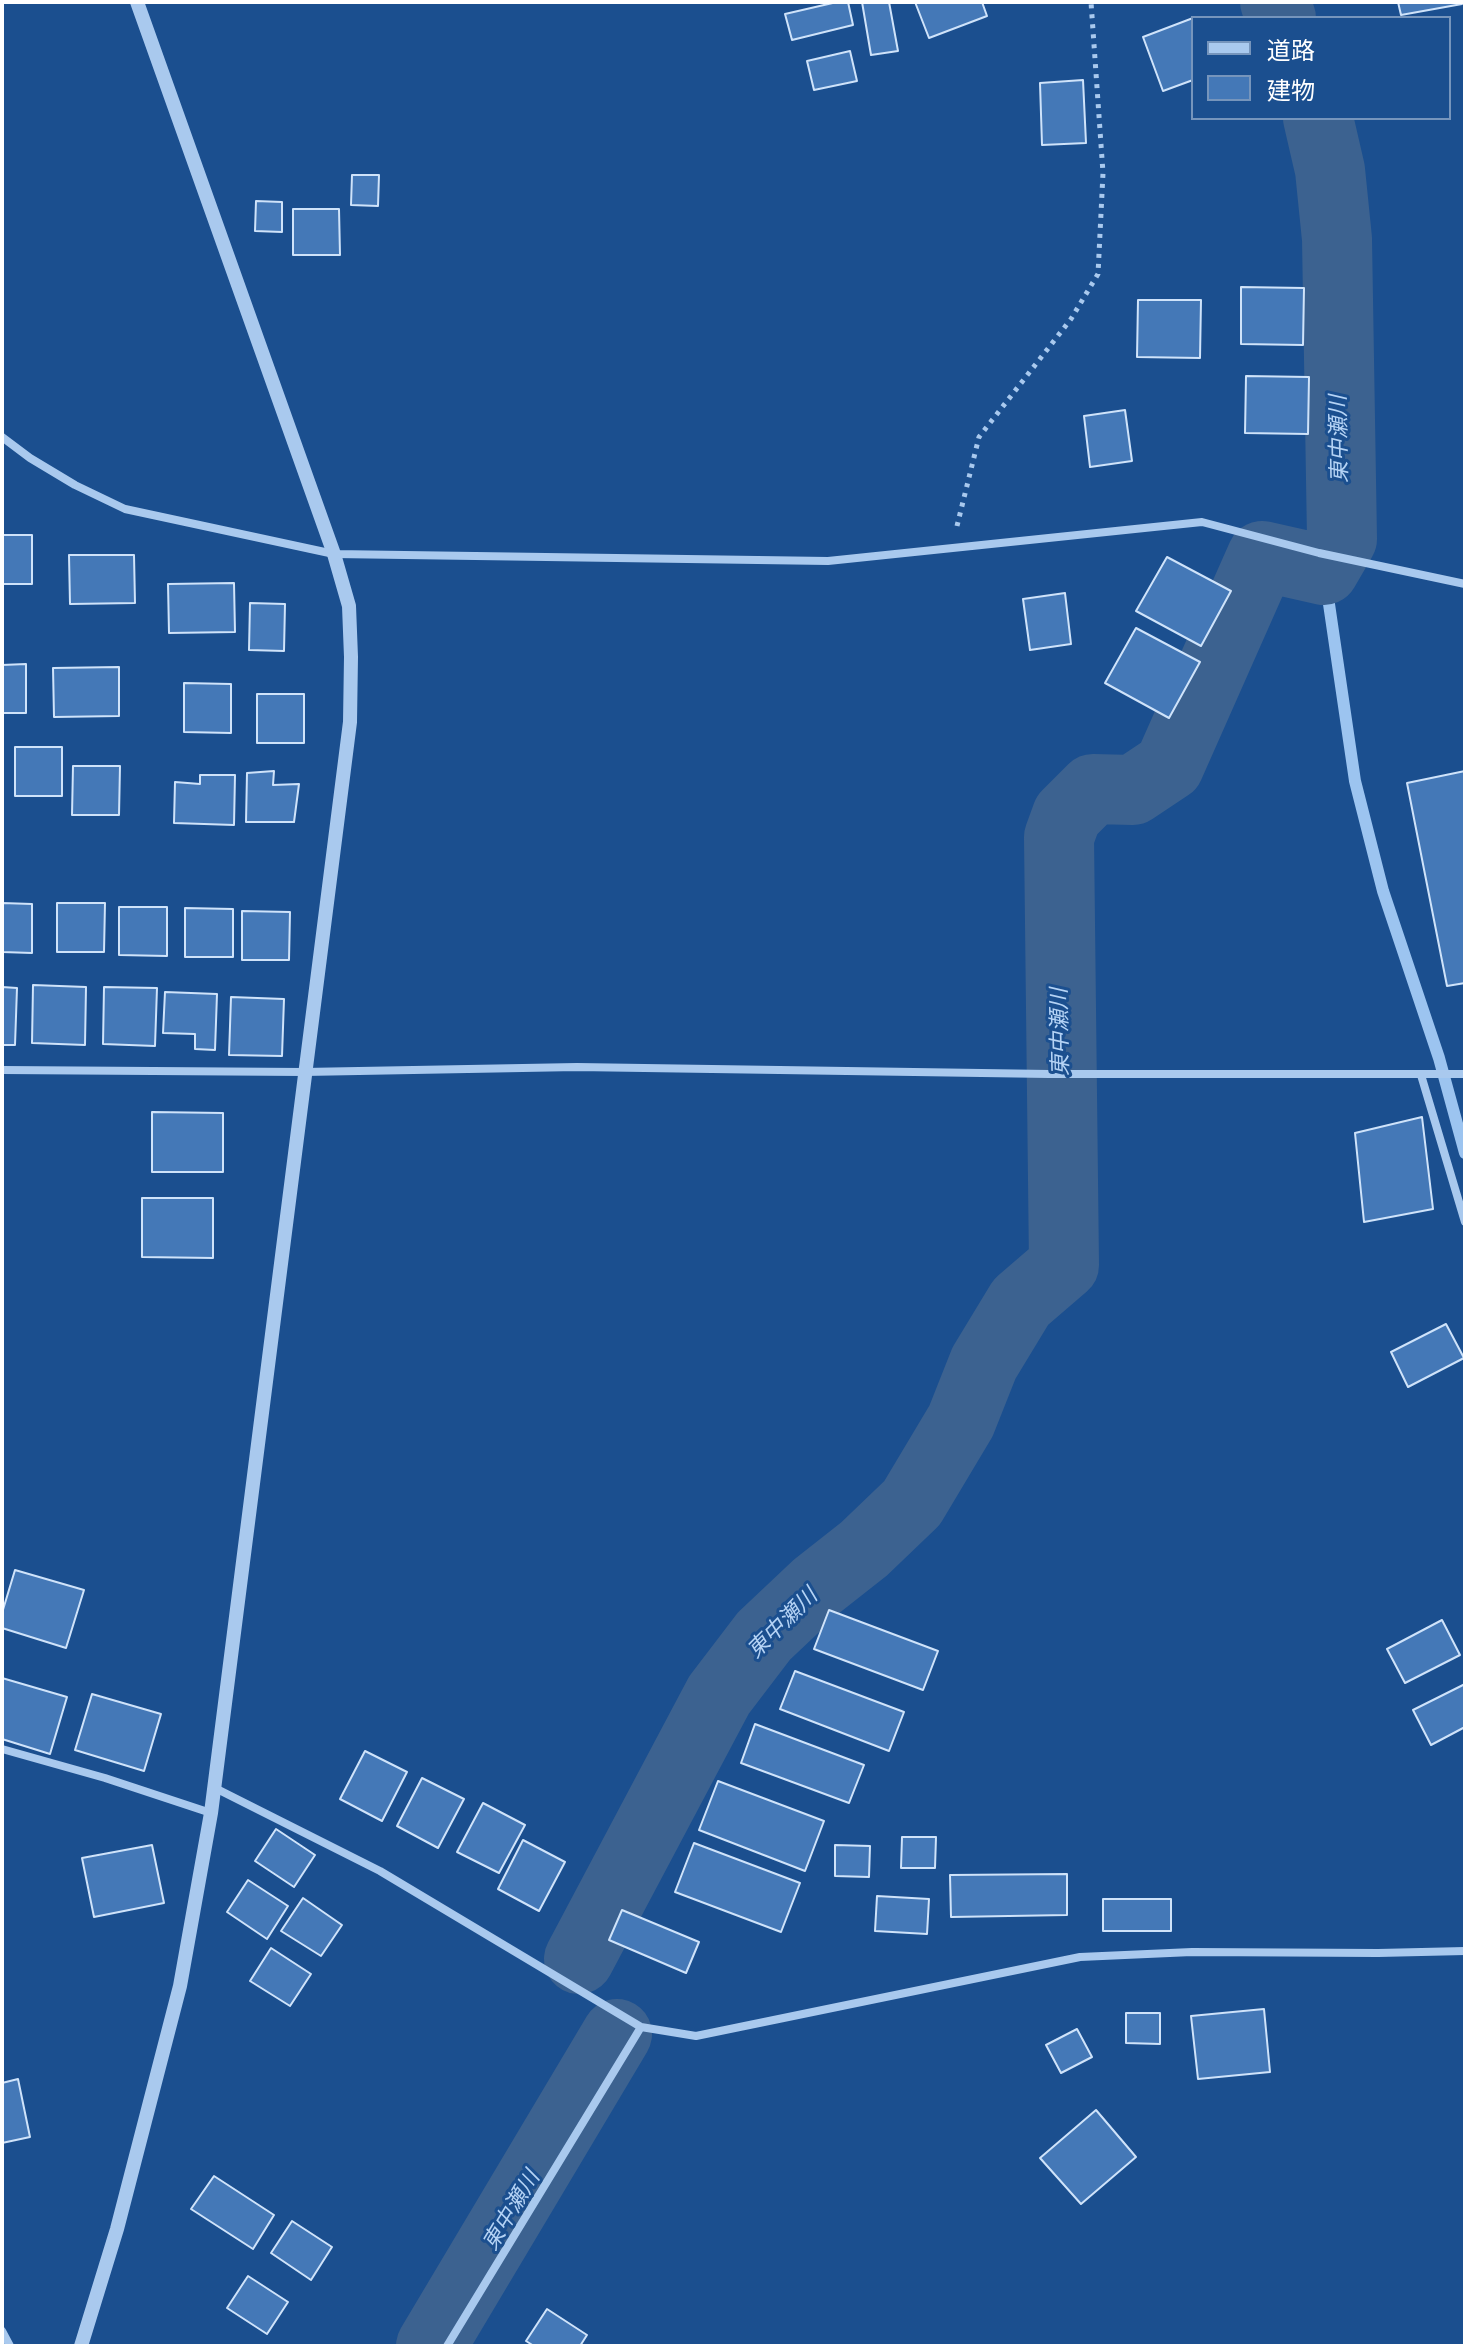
<!DOCTYPE html>
<meta charset="utf-8">
<style>
body{margin:0}
#map{position:relative;width:1467px;height:2348px;overflow:hidden;background:#1b4f8f;font-family:"Archivo Narrow","Noto Sans JP",sans-serif}
canvas{display:block}
.frame{position:absolute;inset:0;border:4px solid #fff;pointer-events:none}
.legend{position:absolute;left:1191px;top:16px;width:260px;height:104px;box-sizing:border-box;background:#1b4f8f;border:2px solid #7695bc;margin:0;padding:10px 14px;list-style:none;font-size:24px;color:#fff}
.legend li{display:flex;align-items:center;gap:16px;height:40px}
.legend b{width:40px;border:2px solid #7695bc}
</style>
<div id="map">
<canvas width="1467" height="2348"></canvas>
<div class="frame"></div>
<ul class="legend">
<li><b style="height:10px;background:#a9c9ee"></b>道路</li>
<li><b style="height:22px;background:#4478b7"></b>建物</li>
</ul>
</div>
<script>
const c = document.querySelector('canvas').getContext('2d');
c.lineJoin = 'round';
function trace(path, color, width, dash) {
  c.strokeStyle = color;
  c.lineWidth = width;
  c.lineCap = dash ? 'butt' : 'round';
  c.setLineDash(dash || []);
  c.stroke(path);
}
function fillPath(path, color) {
  c.fillStyle = color;
  c.fill(path, 'evenodd');
}
function drawText(font, color, halo, rows, align = 'center') {
  c.font = font + ' "Archivo Narrow","Noto Sans JP",sans-serif';
  c.lineWidth = 6;
  c.setLineDash([]);
  c.textBaseline = 'middle';
  c.strokeStyle = halo;
  c.fillStyle = color;
  for (const [text, x, y, turn = 0] of rows) {
    c.save();
    c.translate(x, y);
    c.rotate((+turn || 0) * Math.PI / 180);
    c.textAlign = isNaN(turn) ? turn : align;
    if (halo) c.strokeText(text, 0, 0);
    c.fillText(text, 0, 0);
    c.restore();
  }
}
trace(new Path2D(`
 M1324 570 1355 781 1383 891 1439 1058 1465 1153`), '#9cc4f0', 12);
trace(new Path2D(`
 M1275 2 1281 18
 M579 1959 719 1695 764 1636 817 1586 864 1549 912 1503 961 1421 984 1363 1021 1302 1064 1265 1059 837 1067 815 1093 789 1133 790 1169 766 1262 556 1324 570 1342 539 1337 239 1330 170 1318 118
 M431 2346 617 2034`), '#3c6290', 70);
const building = new Path2D(`
 M837 2H848L853 25 792 40 785 14Z
 M862 2H889L898 51 871 55Z
 M915 2H982L987 16 929 38Z
 M1398 2H1462V4L1401 15Z
 M1193 18V80L1163 91 1143 37Z
 M850 51 857 81 814 90 807 61Z
 M1083 80 1086 143 1042 145 1040 83Z
 M352 175H379L378 206 351 205Z
 M256 201 282 202V232L255 231Z
 M293 209H339L340 255H293Z
 M1241 287 1304 288 1303 345 1241 344Z
 M1138 300H1201L1200 358 1137 357Z
 M1246 376 1309 377 1308 434 1245 433Z
 M1125 410 1132 461 1090 467 1084 416Z
 M2 535H32V584H2Z
 M69 555H134L135 603 70 604Z
 M1167 557 1231 591 1201 646 1136 611Z
 M234 583 235 632 169 633 168 584Z
 M1065 593 1071 644 1030 650 1023 599Z
 M250 603 285 604 284 651 249 650Z
 M1136 628 1200 662 1169 718 1105 683Z
 M26 664V713H2V665Z
 M119 667V716L54 717 53 668Z
 M184 683 231 684V733L184 732Z
 M257 694H304V743H257Z
 M15 747H62V796H15Z
 M73 766H120L119 815H72Z
 M274 771 273 785 299 784 294 822H246L247 773Z
 M1465 771V983L1447 986 1407 783Z
 M200 775H235L234 825 174 823 175 782 200 784Z
 M2 903 32 904V953L2 952Z
 M57 903H105L104 952H57Z
 M119 907H167V956L119 955Z
 M185 908 233 909V957H185Z
 M242 911 290 912 289 960H242Z
 M33 985 86 987 85 1045 32 1043Z
 M2 987 17 988 15 1045H2Z
 M104 987 157 988 155 1046 103 1044Z
 M165 992 217 994 215 1050 195 1049V1034L163 1033Z
 M231 997 284 999 282 1056 229 1055Z
 M152 1112 223 1113V1172H152Z
 M1422 1117 1433 1209 1364 1222 1355 1133Z
 M142 1198H213V1258L142 1257Z
 M1446 1324 1464 1358 1408 1387 1391 1352Z
 M15 1570 84 1590 66 1648 2 1628V1613Z
 M829 1610 938 1651 923 1690 814 1649Z
 M1442 1620 1460 1655 1405 1683 1387 1649Z
 M795 1671 904 1712 889 1751 780 1709Z
 M2 1678 67 1697 50 1754 2 1739Z
 M1465 1684V1727L1431 1745 1413 1710Z
 M92 1694 161 1714 144 1771 75 1750Z
 M755 1724 864 1765 849 1803 741 1763Z
 M365 1751 407 1772 382 1821 340 1799Z
 M422 1778 464 1799 438 1848 397 1826Z
 M718 1781 824 1821 805 1871 699 1830Z
 M483 1803 525 1825 499 1873 457 1852Z
 M276 1829 315 1855 294 1887 255 1861Z
 M902 1837H936L935 1868H901Z
 M523 1840 565 1862 539 1911 498 1889Z
 M694 1843 800 1883 781 1932 675 1892Z
 M152 1845 164 1903 94 1917 82 1858Z
 M835 1845 870 1846 869 1877 835 1876Z
 M1067 1874V1915L951 1917 950 1875Z
 M248 1880 288 1906 267 1939 227 1912Z
 M877 1896 929 1899 927 1934 875 1931Z
 M303 1898 342 1925 321 1956 281 1931Z
 M1103 1899H1171V1931H1103Z
 M622 1910 699 1942 686 1973 609 1940Z
 M271 1948 311 1974 290 2006 250 1981Z
 M1264 2009 1270 2072 1198 2079 1191 2016Z
 M1126 2013H1160V2044L1126 2043Z
 M1077 2029 1092 2057 1061 2073 1046 2045Z
 M18 2079 30 2137 2 2143V2083Z
 M1096 2110 1136 2157 1081 2204 1040 2158Z
 M214 2176 274 2215 253 2249 191 2209Z
 M292 2221 332 2247 311 2280 271 2253Z
 M248 2276 288 2302 267 2334 227 2308Z
 M547 2309 587 2335 580 2346H534L526 2341Z`);
fillPath(building, '#4478b7');
trace(building, '#cfe3fa', 2);
trace(new Path2D(`
 M957 526 979 437 1071 319 1098 274 1103 173 1091 2`), '#a9c9ee', 5, [4, 6]);
trace(new Path2D(`
 M2 437 30 458 75 485 125 509 334 554 828 561 1202 522 1319 553 1465 584
 M2 1070 304 1072 577 1067 1049 1074H1465
 M1421 1075 1465 1222
 M2 1749 105 1778 211 1813
 M215 1788 380 1871 641 2027 696 2036 1080 1957 1192 1952 1378 1953 1465 1951
 M2 2331 10 2346
 M447 2346 641 2027`), '#a9c9ee', 8);
trace(new Path2D(`
 M81 2346 117 2229 180 1986 211 1813 350 722 351 657 349 606 334 554 137 2`), '#a9c9ee', 14);
drawText('italic 22px', '#b5d3f5', '#1b4f8f', [
 ["東中瀬川",1340,439,-91],
 ["東中瀬川",1061,1032,-91],
 ["東中瀬川",783,1624,-45],
 ["東中瀬川",512,2211,-59]
]);
</script>
